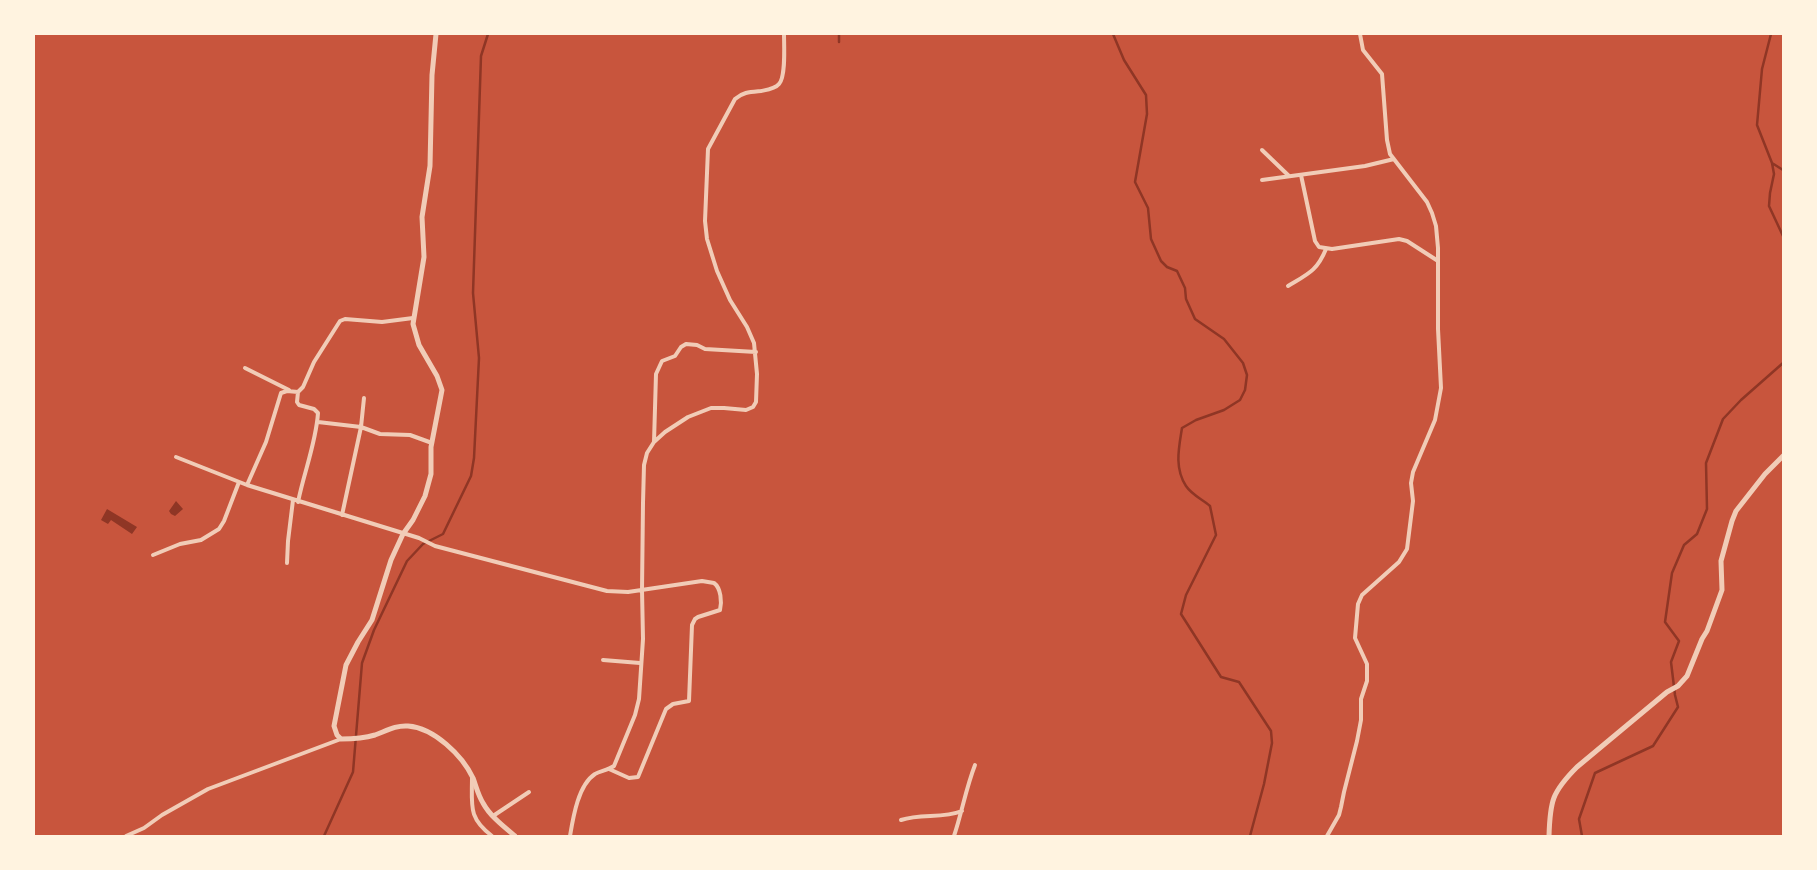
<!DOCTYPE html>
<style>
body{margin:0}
#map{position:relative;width:1817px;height:870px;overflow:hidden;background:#c8553d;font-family:"Alegreya Sans",sans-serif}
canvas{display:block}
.frame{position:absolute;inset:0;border:35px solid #fff3e0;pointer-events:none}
</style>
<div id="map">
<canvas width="1817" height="870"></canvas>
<div class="frame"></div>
</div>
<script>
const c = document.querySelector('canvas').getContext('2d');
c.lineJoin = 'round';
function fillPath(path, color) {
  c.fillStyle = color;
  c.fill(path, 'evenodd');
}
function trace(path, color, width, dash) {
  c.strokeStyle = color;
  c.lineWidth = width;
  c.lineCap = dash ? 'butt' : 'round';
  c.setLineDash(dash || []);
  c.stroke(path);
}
fillPath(new Path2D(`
 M176 501 183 509 175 516 171 514 169 511Z
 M107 509 137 527 132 534 111 520 108 524 101 520Z`), '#8f3625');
trace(new Path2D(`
 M1113 34 1124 60 1146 95 1147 114 1135 182 1148 208 1151 239 1161 261 1167 267 1177 271 1185 288 1186 299 1195 319 1224 339 1243 363 1247 375 1245 390 1240 400 1224 410 1196 420 1182 428C1179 447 1174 468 1186 486 1192 495 1202 499 1210 506L1216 535 1186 595 1181 614 1221 677 1239 682 1271 731 1272 743 1264 784 1250 836
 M1771 34 1762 69 1757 125 1772 163 1783 170
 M839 42V34
 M1772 163 1774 174 1770 193 1769 206 1783 236
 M324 836 353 772 362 663 374 630 407 561 423 544 443 534 471 476 474 458 479 358 473 293 481 56 488 34
 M1582 836 1579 819 1595 773 1653 746 1678 707 1675 695 1671 662 1679 641 1665 622 1672 573 1684 545 1697 534 1707 509 1706 463 1723 419 1741 400 1783 363`), '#8f3625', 2.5);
trace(new Path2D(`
 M1262 150 1289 176
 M1301 175 1315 241 1319 247 1332 249 1399 239 1407 241 1438 261
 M1262 180 1365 166 1394 159
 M1288 286C1308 274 1317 271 1326 249
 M245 368 289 390
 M318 422 361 427 380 434 410 435 432 443
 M654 442 656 374 662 361 675 356 681 347 686 344 697 345 705 349 756 352
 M176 457 247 485 419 538 435 546 607 591 628 592 702 581 714 583C721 588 722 602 720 610L698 617 695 619 692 625 689 701 673 704 666 709 638 777 629 778 609 769
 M247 485 266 442 281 393 287 391 298 392
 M298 502C304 472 316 443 318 413L314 409 299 405 297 402 298 392 303 387 314 362 340 321 345 319 382 322 413 318
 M342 515 361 427 364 398
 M153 555 180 544 201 540 219 529 224 521 239 482
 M287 563 288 541 293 500
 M603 660 640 663
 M472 778C472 806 468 818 492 836
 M493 816 529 792
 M901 820C921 813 942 819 962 811
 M126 836 144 828 162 815 208 789 341 739
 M570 836C573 818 578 785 595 774 601 771 608 770 614 766L635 715 639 699 643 639 642 590 643 503 644 465 647 453 654 442 665 432 688 417 711 408H724L746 410 753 407 756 402 757 374 754 343 747 327 730 300 717 271 707 239 705 221 708 149 735 99C743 92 750 92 761 91 766 90 775 89 779 84 786 77 784 45 784 34
 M954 836C962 812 966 788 975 765
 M1327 836 1339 815 1341 807 1344 792 1357 741 1361 720V699L1367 681V664L1355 638 1358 604 1362 595 1399 562 1407 549 1413 501 1411 483 1413 472 1435 420 1441 388 1438 329V248L1436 226 1432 213 1427 202 1390 154 1387 140 1382 74 1363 50 1360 34`), '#f1ccb7', 4);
trace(new Path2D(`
 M436 34 432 75 430 166 422 217 424 257 413 324 419 345 437 376 442 390 431 447V474L425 496 413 520 403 534 391 560 372 620 358 642 346 665 334 726 337 735 341 739C352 739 365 738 375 735 386 731 396 725 408 726 434 728 462 755 473 778 476 786 478 795 483 803 490 816 503 826 515 836
 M1549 836C1550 801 1552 792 1577 767L1667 692 1678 686 1687 676 1702 639 1707 631 1722 590 1721 561 1732 521 1736 511 1765 474 1783 456`), '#f1ccb7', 5);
</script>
